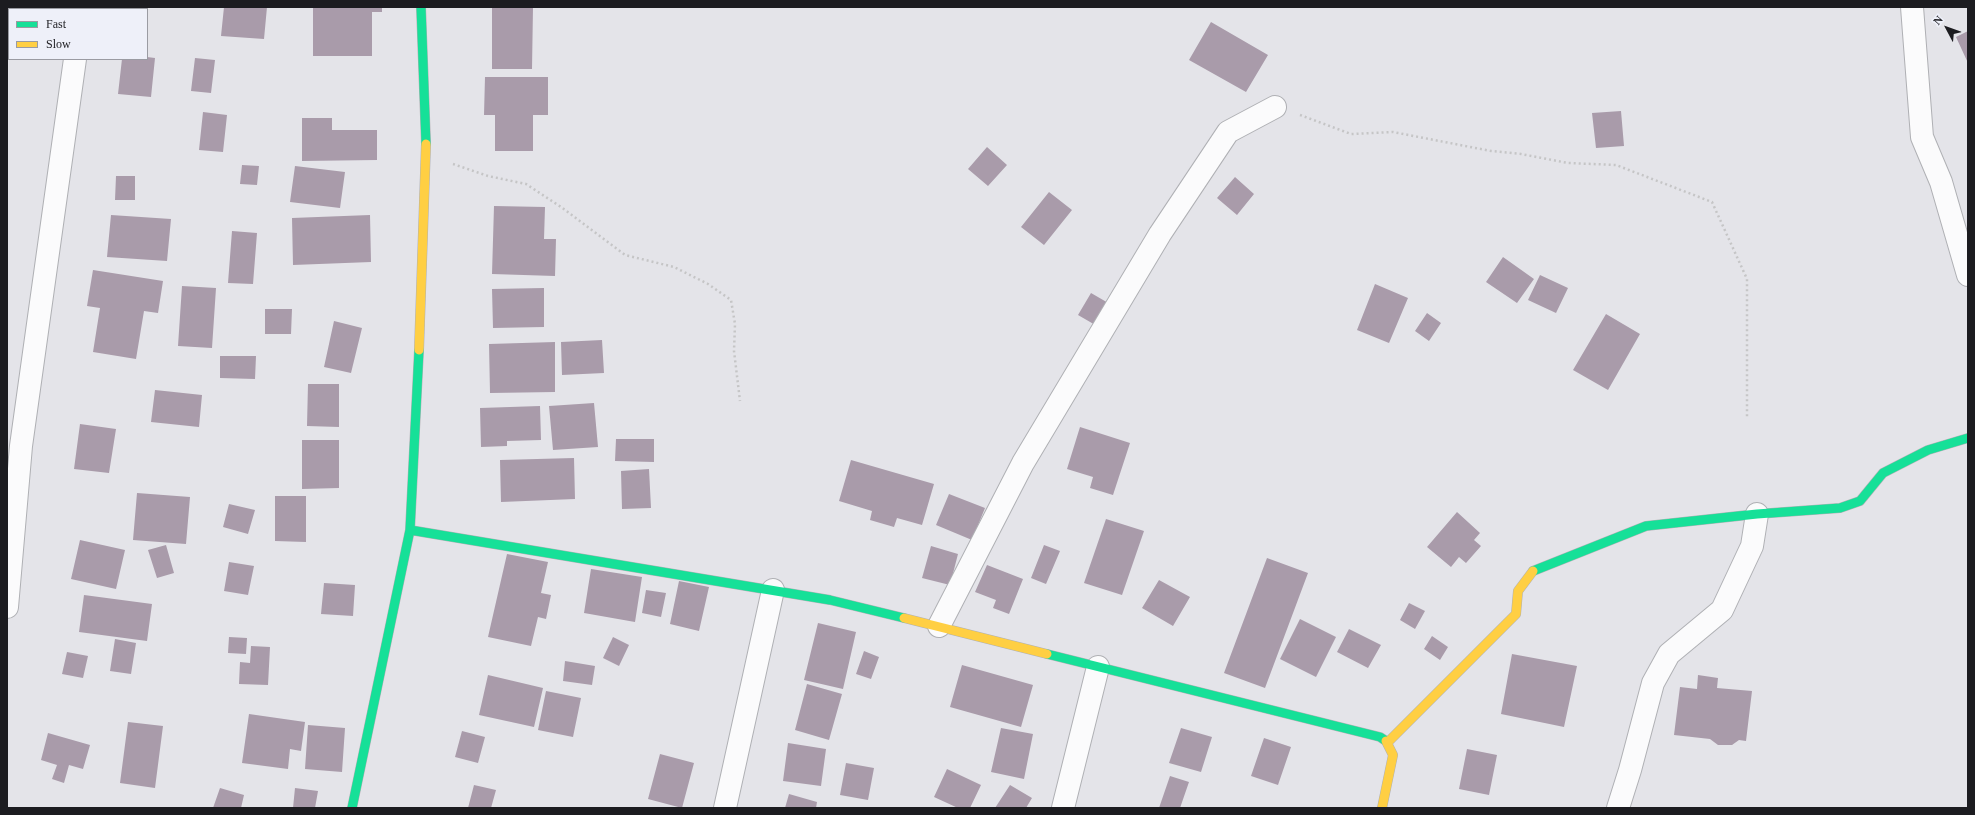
<!DOCTYPE html>
<style>
body{margin:0}
#map{position:relative;width:1975px;height:815px;overflow:hidden;background:#e4e4e9;font-family:Georgia,serif}
canvas{display:block}
.frame{position:absolute;inset:0;border:8px solid #1c1c20;pointer-events:none}
.legend{position:absolute;left:8px;top:8px;width:140px;height:52px;box-sizing:border-box;background:#eef0f9;border:1px solid #9a9ba2;margin:0;padding:5px 7px;list-style:none;font-size:12px;color:#1c1c20}
.legend li{display:flex;align-items:center;gap:8px;height:20px}
.legend b{width:20px;border:1px solid #9a9ba2}
.north{position:absolute;left:1927px;top:8px;width:40px;height:40px;-webkit-text-stroke:3px #eef0f9;paint-order:stroke;rotate:311deg;font-size:11px;font-weight:700;line-height:16px;text-align:center;color:#1c1c20}
.north::after{content:'';display:block;margin:auto;width:14px;height:18px;background:#1c1c20;clip-path:polygon(50% 0,100% 100%,50% 72%,0 100%)}
</style>
<div id="map">
<canvas width="1975" height="815"></canvas>
<div class="frame"></div>
<ul class="legend">
<li><b style="height:5px;background:#16e098"></b>Fast</li>
<li><b style="height:5px;background:#ffcf43"></b>Slow</li>
</ul>
<div class="north">N</div>
</div>
<script>
const c = document.querySelector('canvas').getContext('2d');
c.lineJoin = 'round';
function fillPath(path, color) {
  c.fillStyle = color;
  c.fill(path, 'evenodd');
}
function trace(path, color, width, dash) {
  c.strokeStyle = color;
  c.lineWidth = width;
  c.lineCap = dash ? 'butt' : 'round';
  c.setLineDash(dash || []);
  c.stroke(path);
}
fillPath(new Path2D(`
 M7 7H28V9H9V14H7Z
 M224 7H267L264 39 221 36Z
 M313 7H382V12H372V56H313Z
 M492 7H533L532 69H492Z
 M1211 22 1268 55 1246 92 1189 60Z
 M1968 31V63L1956 37Z
 M147 57 155 58 151 97 118 94 122 59H147Z
 M195 58 215 60 211 93 191 91Z
 M485 77H548V115H533V151H495V115H484Z
 M1621 111 1624 146 1596 148 1592 113Z
 M203 112 227 115 223 152 199 150Z
 M302 118H332V130H377V160L302 161Z
 M987 147 1007 165 988 186 968 169Z
 M242 165 259 166 257 185 240 184Z
 M295 166 345 172 340 208 290 202Z
 M116 176H135V200H115Z
 M1235 177 1254 194 1237 215 1217 198Z
 M1049 192 1072 210 1044 245 1021 227Z
 M494 206 545 207 544 239H556L555 276 492 274Z
 M111 215 171 219 167 261 107 257Z
 M370 215 371 262 293 265 292 218Z
 M232 231 257 233 253 284 228 283Z
 M1503 257 1534 279 1517 303 1486 282Z
 M93 270 163 281 158 313 144 311 136 359 93 352 100 308 87 306Z
 M1540 275 1568 288 1556 313 1528 300Z
 M1375 284 1408 298 1389 343 1357 330Z
 M182 286 216 288 212 348 178 346Z
 M544 288V327L493 328 492 289Z
 M1091 293 1110 304 1097 326 1078 315Z
 M265 309H292L291 334H265Z
 M1427 313 1441 323 1429 341 1415 331Z
 M1606 314 1640 334 1608 390 1573 370Z
 M334 321 362 328 351 373 324 367Z
 M602 340 604 373 562 375 561 342Z
 M555 342V392L490 393 489 344Z
 M220 356H256L255 379 220 378Z
 M308 384H339V427L307 426Z
 M155 390 202 395 199 427 151 422Z
 M594 403 598 447 553 450 549 406Z
 M540 406 541 440 507 441V446L481 447 480 408Z
 M80 424 116 429 109 473 74 469Z
 M1080 427 1130 443 1113 495 1090 488 1093 477 1067 469Z
 M616 439H654V462L615 461Z
 M302 440H339V488L302 489Z
 M574 458 575 499 501 502 500 460Z
 M851 460 934 484 922 525 897 518 894 527 870 520 872 511 839 501Z
 M649 469 651 508 622 509 621 471Z
 M137 493 190 497 186 544 133 540Z
 M949 494 985 508 972 540 936 525Z
 M275 496H306V542L275 541Z
 M229 504 255 510 248 534 223 527Z
 M1457 512 1480 533 1474 540 1481 546 1466 563 1459 557 1451 567 1427 547Z
 M1106 519 1144 531 1122 595 1084 583Z
 M80 540 125 550 116 589 71 579Z
 M166 545 174 573 157 578 148 550Z
 M1044 545 1060 551 1046 584 1031 578Z
 M931 546 958 554 950 585 922 578Z
 M507 554 548 562 541 593 551 595 546 619 538 617 531 646 488 637Z
 M1267 558 1308 573 1265 688 1224 673Z
 M229 562 254 566 248 595 224 591Z
 M987 565 1023 579 1009 614 993 608 996 600 975 592Z
 M591 569 642 577 635 622 584 613Z
 M1159 580 1190 597 1173 626 1142 608Z
 M679 581 709 587 699 631 670 624Z
 M324 583 355 585 353 616 321 614Z
 M646 590 666 593 661 617 642 613Z
 M84 595 152 604 147 641 79 632Z
 M1409 603 1425 611 1415 629 1400 620Z
 M1300 619 1336 637 1316 677 1280 659Z
 M818 623 856 632 843 689 804 680Z
 M1349 629 1381 645 1368 668 1337 652Z
 M1432 636 1448 647 1440 660 1424 649Z
 M229 637 247 638 246 654 228 653Z
 M613 637 629 645 619 666 603 658Z
 M115 639 136 643 131 674 110 671Z
 M251 646 270 647 268 685 239 684 240 662 250 663Z
 M864 651 879 657 871 679 856 674Z
 M67 652 88 656 83 678 62 674Z
 M1512 654 1577 666 1564 727 1501 714Z
 M565 661 595 666 592 685 563 681Z
 M962 665 1033 685 1021 727 950 707Z
 M488 675 543 688 534 727 479 715Z
 M1698 675 1718 678 1717 688 1752 691 1746 741 1739 740 1732 745H1718L1710 739 1674 735 1680 687 1697 689Z
 M807 684 842 694 829 740 795 730Z
 M546 691 581 698 573 737 538 730Z
 M249 714 305 722 301 751 290 749 288 769 242 763Z
 M128 722 163 726 155 788 120 783Z
 M308 725 345 728 342 772 305 769Z
 M1001 728 1033 734 1024 779 991 772Z
 M1181 728 1212 737 1201 772 1169 763Z
 M462 731 485 737 478 763 455 757Z
 M48 733 90 745 83 769 69 765 64 783 52 779 57 765 41 760Z
 M1264 738 1291 747 1278 785 1251 776Z
 M788 743 826 749 821 786 783 781Z
 M1467 749 1497 755 1489 795 1459 789Z
 M660 754 694 763 682 808 648 799Z
 M846 763 874 768 868 800 840 795Z
 M947 769 981 785 970 808H958L934 797Z
 M1170 776 1189 782 1180 808H1159Z
 M474 785 496 790 491 808H468Z
 M1010 785 1032 798 1026 808H995Z
 M220 788 244 795 241 808H213Z
 M295 788 318 791 315 808H293Z
 M789 794 817 802 816 808H785Z`), '#a99baa');
const street = new Path2D(`
 M1912 7 1922 137 1941 182 1968 275
 M82 9V7
 M7 607 21 446 75 59
 M939 626 1023 463 1160 234 1228 132 1275 107
 M725 808 773 590
 M1063 808 1098 667
 M1618 808 1630 770 1653 683 1669 654 1722 610 1752 546 1757 514`);
const fast = new Path2D(`
 M421 7 426 144
 M410 530 830 600 904 618
 M1533 571 1646 526 1757 514 1840 508 1860 501 1883 473 1928 450 1968 438
 M1047 654 1380 737 1386 741
 M352 808 410 530 419 350`);
const slow = new Path2D(`
 M419 350 426 144
 M904 618 1047 654
 M1388 742 1516 614 1518 591 1533 571
 M1382 808 1393 755 1386 741`);
trace(street, '#afb0b4', 24);
trace(fast, '#afb0b4', 10);
trace(slow, '#afb0b4', 10);
trace(new Path2D(`
 M1300 115 1351 134 1393 132 1491 151 1521 154 1568 163 1616 165 1712 202 1747 279V419
 M453 164 488 176 526 184 561 207 625 255 674 267 708 284 731 300 735 324 734 351 740 401`), '#c5c5c6', 2.5, [2, 3]);
trace(street, '#fbfbfc', 22);
trace(fast, '#16e098', 9);
trace(slow, '#ffcf43', 9);
</script>
